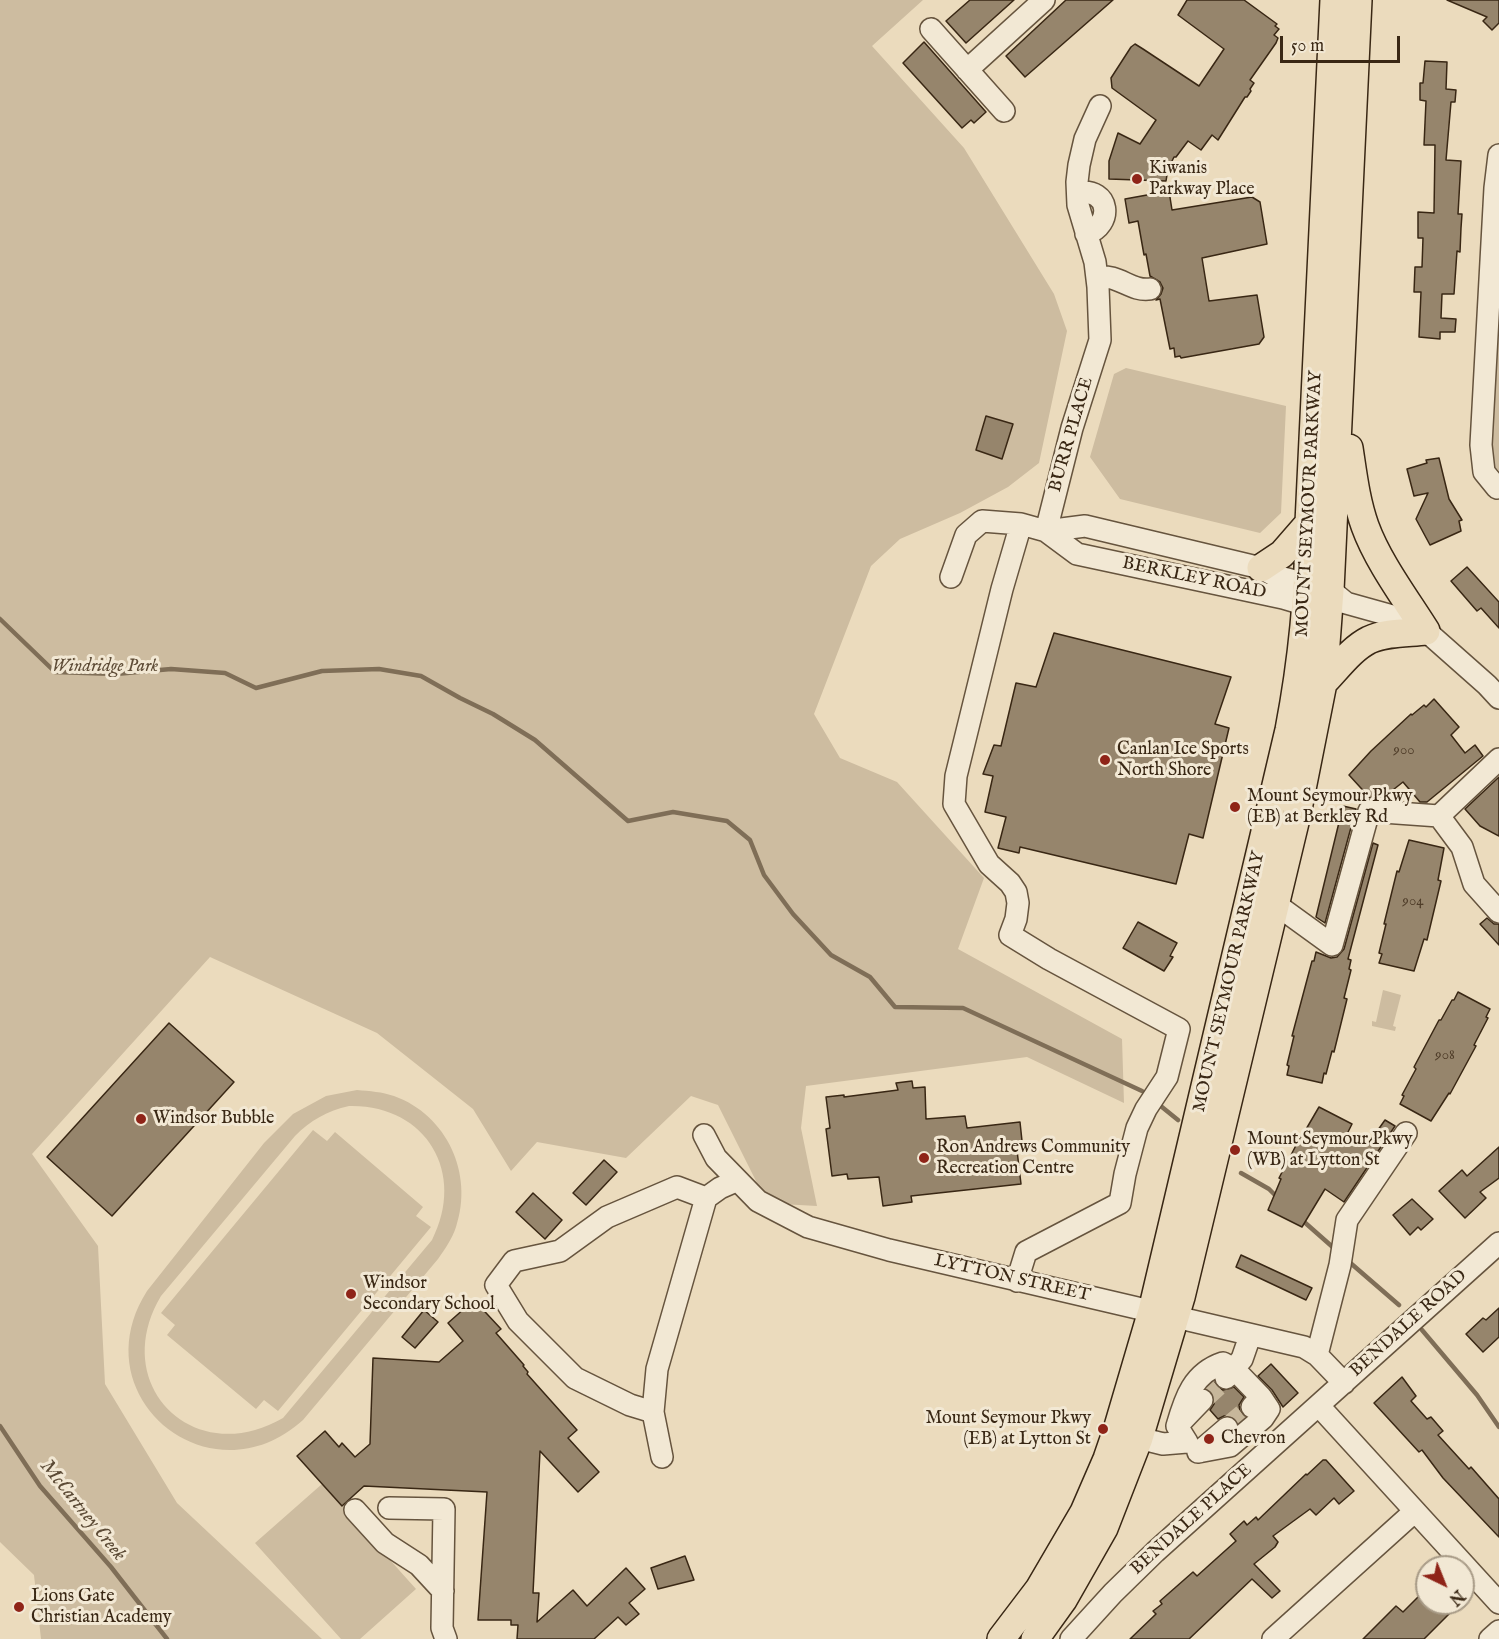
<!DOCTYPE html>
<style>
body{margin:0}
#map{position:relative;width:1499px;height:1639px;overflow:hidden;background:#ebdbbd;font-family:"IM FELL English",serif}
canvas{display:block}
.north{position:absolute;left:1415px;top:1555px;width:60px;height:60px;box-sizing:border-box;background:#f2e8d4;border:2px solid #a89b87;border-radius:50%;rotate:137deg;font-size:16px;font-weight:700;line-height:24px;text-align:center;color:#392714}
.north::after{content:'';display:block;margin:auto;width:21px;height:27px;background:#8f2418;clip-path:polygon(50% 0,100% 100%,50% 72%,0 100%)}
.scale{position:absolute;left:1280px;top:36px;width:120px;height:27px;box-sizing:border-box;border:3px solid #392714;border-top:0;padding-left:8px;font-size:18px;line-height:21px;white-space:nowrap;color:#392714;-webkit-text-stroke:4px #f2e8d4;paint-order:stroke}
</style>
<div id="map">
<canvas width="1499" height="1639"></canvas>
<div class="north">N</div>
<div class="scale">50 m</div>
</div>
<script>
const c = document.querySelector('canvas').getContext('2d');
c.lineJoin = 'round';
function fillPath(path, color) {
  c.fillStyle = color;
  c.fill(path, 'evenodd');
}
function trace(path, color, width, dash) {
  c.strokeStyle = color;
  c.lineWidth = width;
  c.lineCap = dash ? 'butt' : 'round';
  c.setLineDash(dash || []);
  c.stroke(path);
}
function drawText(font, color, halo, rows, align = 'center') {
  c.font = font + ' "IM FELL English",serif';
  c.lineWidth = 6;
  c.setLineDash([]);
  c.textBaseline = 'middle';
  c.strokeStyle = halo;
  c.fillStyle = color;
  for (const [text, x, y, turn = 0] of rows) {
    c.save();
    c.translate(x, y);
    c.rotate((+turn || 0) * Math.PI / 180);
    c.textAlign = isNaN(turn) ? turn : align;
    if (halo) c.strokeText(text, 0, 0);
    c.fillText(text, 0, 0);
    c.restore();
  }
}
fillPath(new Path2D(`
 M0 0H923L872 46 964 148 1054 294 1067 331 1039 463 1008 487 960 513 900 539 871 566 814 714 840 758 897 782 984 878 958 949 1122 1039 1124 1103 1027 1057 806 1086 801 1128 817 1206 781 1204 760 1189 718 1105 691 1096 626 1158 537 1142 511 1171 473 1109 377 1033 210 957 32 1154 98 1246 105 1384 177 1503 322 1639H41L34 1575 0 1542Z
 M1499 259V471L1492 464 1489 448Z
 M1126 368 1286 406 1281 513 1260 533 1120 499 1090 457 1114 374Z
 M1383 990 1401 995 1393 1026 1396 1027 1395 1031 1372 1026V1021L1376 1022Z
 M357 1090C370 1091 382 1092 394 1096 447 1115 474 1174 456 1227 452 1239 445 1249 438 1259L303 1420C210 1504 80 1396 147 1291L264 1143 293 1114 326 1096ZM349 1106C425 1104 467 1172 432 1240L283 1418C194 1470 108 1385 161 1296L295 1136C311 1120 327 1111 349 1106Z
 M313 1130 327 1141 335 1132 423 1207 416 1216 431 1227 278 1411 264 1400 256 1409 167 1335 175 1325 161 1313Z
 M322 1484 416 1589 360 1639H341L255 1543Z`), '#cdbca0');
trace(new Path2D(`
 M0 619 55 672 116 674 171 669 225 673 256 688 322 671 379 669 421 676 460 698 493 714 535 740 628 821 673 812 727 821 750 840 764 875 793 914 831 955 870 977 895 1007 963 1008 1142 1091
 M1157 1103 1178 1120
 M1241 1173 1269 1189 1278 1198
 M1302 1220 1336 1250
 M1347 1260 1399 1305
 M1422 1330 1477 1395 1499 1427
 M0 1426 40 1486 111 1567 167 1639`), '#7f6e57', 4.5);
const building = new Path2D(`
 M970 0H1014L966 43 946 21Z
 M1066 0H1113L1025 77 1006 56Z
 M1187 0H1244L1277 24 1275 26 1279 29 1274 35 1278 38 1276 43 1250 80 1254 83 1250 89 1251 91 1247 97H1245L1218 140 1212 135 1201 150 1188 141 1176 157H1174L1168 169 1166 181 1109 179V161L1118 133 1140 144 1156 120 1112 88 1111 78 1131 47 1135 44 1143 49 1199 86 1224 49 1178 15Z
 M1447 0H1499V23L1492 30 1483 21 1487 17Z
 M924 42 986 112 974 123 971 120 962 128 903 63Z
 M1425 61 1447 62 1446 89 1456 90 1455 102H1451L1446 160 1461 161 1458 214H1462L1461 228 1460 252 1457 251 1454 294H1442L1441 318 1456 319 1455 332H1440V339L1419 337 1421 292H1414L1415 267H1422L1423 238H1418V212L1434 213 1435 145H1424L1426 101 1420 100V83H1423Z
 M1169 191 1172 210 1252 197 1260 202 1267 244 1202 258 1209 301 1257 295 1264 337 1259 344 1181 358 1180 356 1175 357 1174 348 1170 349 1160 299 1156 300 1161 294 1163 288 1160 282 1150 276 1146 254 1144 255 1138 221 1129 223 1125 199Z
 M986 416 1013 424 1002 459 976 450Z
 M1439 458 1449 499 1462 520 1459 521 1461 531 1430 545 1416 519 1428 493 1414 496 1407 469 1427 463 1426 460Z
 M1467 567 1499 602V628L1481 608 1477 611 1451 581Z
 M1054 633 1231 677 1215 724 1229 728 1203 838 1189 834 1176 884 1020 847 1019 853 998 848 1006 817 985 812 993 776 983 774 994 745 1001 746 1016 683 1036 687Z
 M1434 699 1459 727 1451 735 1465 753 1475 745 1483 756 1427 802H1420L1403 782 1384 797 1382 796 1379 799 1370 798 1349 775 1371 751 1411 714 1412 715 1424 705 1426 707Z
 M1499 777V836L1480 826 1465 809Z
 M1343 806 1356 809 1325 923 1316 917Z
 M1409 840 1444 848 1438 880 1441 881 1427 940 1424 939 1414 971 1379 963 1382 954 1379 953 1386 924H1384L1397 871 1399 872Z
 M1373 843 1378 845 1348 959 1351 960 1349 969 1351 970 1344 998 1347 999 1334 1052 1332 1051 1326 1074 1324 1073 1322 1083 1287 1075 1289 1066 1287 1065 1294 1036H1292L1312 961H1314L1316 952 1331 958 1337 957 1344 949Z
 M1487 918 1494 924H1499V945L1480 924Z
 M1138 922 1177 943 1170 956 1173 957 1164 971 1123 948Z
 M1458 992 1490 1009 1486 1017 1488 1018 1474 1045 1476 1046 1450 1094 1449 1093 1431 1121 1400 1104 1404 1096 1402 1095 1416 1069 1414 1067 1439 1020H1441L1452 1000H1454Z
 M169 1023 234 1082 112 1216 47 1157Z
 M912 1081 913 1088 925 1087 926 1119 965 1116 967 1128 1020 1122 1022 1141 1016 1142 1021 1184 911 1196 912 1202 883 1206 879 1177 848 1179 847 1174 832 1176 826 1129 830 1128 826 1097 844 1095V1097L898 1090 896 1083Z
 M1319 1107 1352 1124 1347 1134 1368 1144 1385 1120 1395 1126 1344 1202 1325 1189 1302 1227 1268 1210 1281 1179 1279 1178 1304 1130 1305 1131Z
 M1499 1147V1178L1480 1192 1486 1198 1465 1218 1439 1191 1462 1170 1467 1176Z
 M604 1160 617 1172 586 1205 573 1193Z
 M533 1193 562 1220 545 1239 516 1212Z
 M1412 1199 1433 1219 1421 1230 1418 1227 1410 1235 1393 1215Z
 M1241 1255 1312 1288 1306 1300 1236 1267Z
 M474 1300 501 1329 496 1333 524 1365 523 1366 528 1372 527 1374 577 1430 568 1438 599 1472 578 1492 540 1451 533 1593H539L537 1622 573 1590 587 1606 626 1568 645 1589 629 1603 639 1614 626 1625 618 1617 594 1639H517L518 1625H511V1620H478L487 1492 364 1486 342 1506 297 1456 325 1431 339 1447 342 1443 355 1457 370 1444 373 1358 439 1362 463 1341 448 1323Z
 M1499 1308V1337L1483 1352 1466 1334 1483 1318 1486 1320Z
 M424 1310 438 1322 415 1348 402 1337Z
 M1271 1364 1298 1393 1283 1407 1272 1390 1258 1376Z
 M1402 1377 1416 1396 1411 1401 1427 1419 1431 1417 1443 1431 1438 1435 1469 1469 1471 1467 1499 1499V1537L1443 1478 1422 1450 1419 1452 1374 1403Z
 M1214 1382 1217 1387 1223 1390 1234 1387 1244 1397 1239 1405 1240 1411 1244 1417 1238 1422 1231 1416H1224L1218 1419 1210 1410 1214 1404V1397L1207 1389Z
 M1323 1460H1326L1354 1491 1339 1504 1334 1498 1316 1515 1310 1509 1273 1536 1278 1542 1275 1547 1254 1564 1280 1591 1272 1598 1252 1579 1189 1639H1130L1156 1614 1153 1611 1162 1604 1160 1601 1193 1572 1197 1576 1236 1541 1230 1534 1244 1521 1247 1525 1256 1517 1258 1520 1306 1474 1307 1475Z
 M685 1556 694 1580 658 1589 651 1568Z
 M1427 1588V1603H1460L1424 1639H1363L1396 1606 1403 1612Z`);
fillPath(building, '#96856c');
trace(building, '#392714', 1.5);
trace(new Path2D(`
 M1202 1400 1226 1378
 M1227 1428 1252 1407`), '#c7b79b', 21, [21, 10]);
const minor = new Path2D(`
 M931 29 1004 111
 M967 70 1044 0
 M1499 155 1495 188 1481 445 1484 472 1497 488 1499 487
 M1078 193C1110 187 1114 225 1086 234
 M1097 277C1119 274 1131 292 1150 289
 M1046 531 1072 428 1100 340 1098 287 1095 262 1078 205 1077 182 1079 165 1085 139 1100 106
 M1046 531 1077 554 1283 598 1320 609
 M951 577 966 535 982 521 1021 524 1046 531 1085 526 1261 568 1275 576 1330 590 1346 603 1407 620 1426 631 1487 685 1499 698
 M1499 759 1439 816 1462 847 1474 884 1499 912
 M1274 903 1332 945 1369 811 1439 816
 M704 1135 716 1158 758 1201 808 1227 889 1250 1304 1347 1317 1355 1344 1383
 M1017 1281 1026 1252 1120 1203 1125 1174 1137 1128 1146 1109 1167 1077 1179 1029 1049 959 1010 935 1016 919 1018 903 1016 892 1010 883 989 864 954 804 956 776 1002 589 1021 524
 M1317 1355 1340 1265 1347 1220 1406 1133
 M1226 1378 1242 1359 1250 1336
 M1319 1406 1499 1603
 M653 1412 630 1405 575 1378 518 1321 496 1285 514 1261 560 1251 607 1217 677 1187 706 1198
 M1177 1426C1185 1398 1193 1373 1223 1363L1234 1369 1261 1397 1252 1407
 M1139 1438 1163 1444 1187 1442 1177 1426 1202 1400
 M1198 1452 1230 1446 1263 1418 1269 1409 1261 1397
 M1199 1452 1227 1428
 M662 1457 653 1412 657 1369 706 1198 720 1188 736 1181
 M389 1508 444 1509 442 1628 446 1639
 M355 1510 385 1543 419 1565 443 1591
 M1071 1639 1113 1593 1155 1552 1499 1243
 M1273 1639 1414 1512
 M1490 1639 1499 1631`);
const major = new Path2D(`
 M1261 568 1282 554 1309 523
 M1323 683C1337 669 1351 649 1369 640 1386 632 1408 633 1426 631 1406 599 1378 562 1365 526 1356 501 1353 474 1349 448
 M1001 1639 1039 1589 1084 1512 1107 1459 1117 1430 1152 1311 1289 730C1302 662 1309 592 1309 523L1334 0
 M1035 1639 1063 1600 1104 1528 1139 1438 1181 1297 1297 814 1323 683 1330 590 1358 0`);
trace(minor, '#66543e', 24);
trace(major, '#392714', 30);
trace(minor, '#f2e8d4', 21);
trace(major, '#ebdbbd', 27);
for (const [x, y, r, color] of [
 [1137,179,6,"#8f2418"],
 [1105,760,6,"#8f2418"],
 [1235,807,6,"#8f2418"],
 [141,1119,6,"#8f2418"],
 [1235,1150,6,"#8f2418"],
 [924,1158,6,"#8f2418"],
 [351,1294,6,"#8f2418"],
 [1103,1429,6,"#8f2418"],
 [1209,1439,6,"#8f2418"],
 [19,1607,6,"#8f2418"]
]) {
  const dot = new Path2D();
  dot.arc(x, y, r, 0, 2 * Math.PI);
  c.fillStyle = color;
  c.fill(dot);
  trace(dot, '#f2e8d4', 2);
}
drawText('15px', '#503e2a', null, [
 ["900",1404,751],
 ["904",1413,902],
 ["908",1445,1056]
]);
drawText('18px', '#392714', '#f2e8d4', [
 ["Kiwanis",1149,169],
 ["Parkway Place",1149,190],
 ["Canlan Ice Sports",1117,750],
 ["North Shore",1117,771],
 ["Mount Seymour Pkwy",1247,797],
 ["(EB) at Berkley Rd",1247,818],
 ["Windsor Bubble",153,1119],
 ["Mount Seymour Pkwy",1247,1140],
 ["(WB) at Lytton St",1247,1161],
 ["Ron Andrews Community",936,1148],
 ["Recreation Centre",936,1169],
 ["Windsor",363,1284],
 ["Secondary School",363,1305],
 ["Mount Seymour Pkwy",1091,1419,"right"],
 ["(EB) at Lytton St",1091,1440,"right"],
 ["Chevron",1221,1439],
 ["Lions Gate",31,1597],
 ["Christian Academy",31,1618]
], 'left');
drawText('18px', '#392714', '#f2e8d4', [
 ["BURR PLACE",1072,435,-74],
 ["MOUNT SEYMOUR PARKWAY",1310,504,-87],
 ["BERKLEY ROAD",1194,579,12],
 ["MOUNT SEYMOUR PARKWAY",1230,982,-77],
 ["LYTTON STREET",1012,1279,13],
 ["BENDALE ROAD",1409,1324,-42],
 ["BENDALE PLACE",1192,1520,-42]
]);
drawText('italic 18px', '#5e4c37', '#f2e8d4', [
 ["Windridge Park",105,667]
]);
drawText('italic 20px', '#5c4b36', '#f2e8d4', [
 ["McCartney Creek",82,1511,51]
]);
</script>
